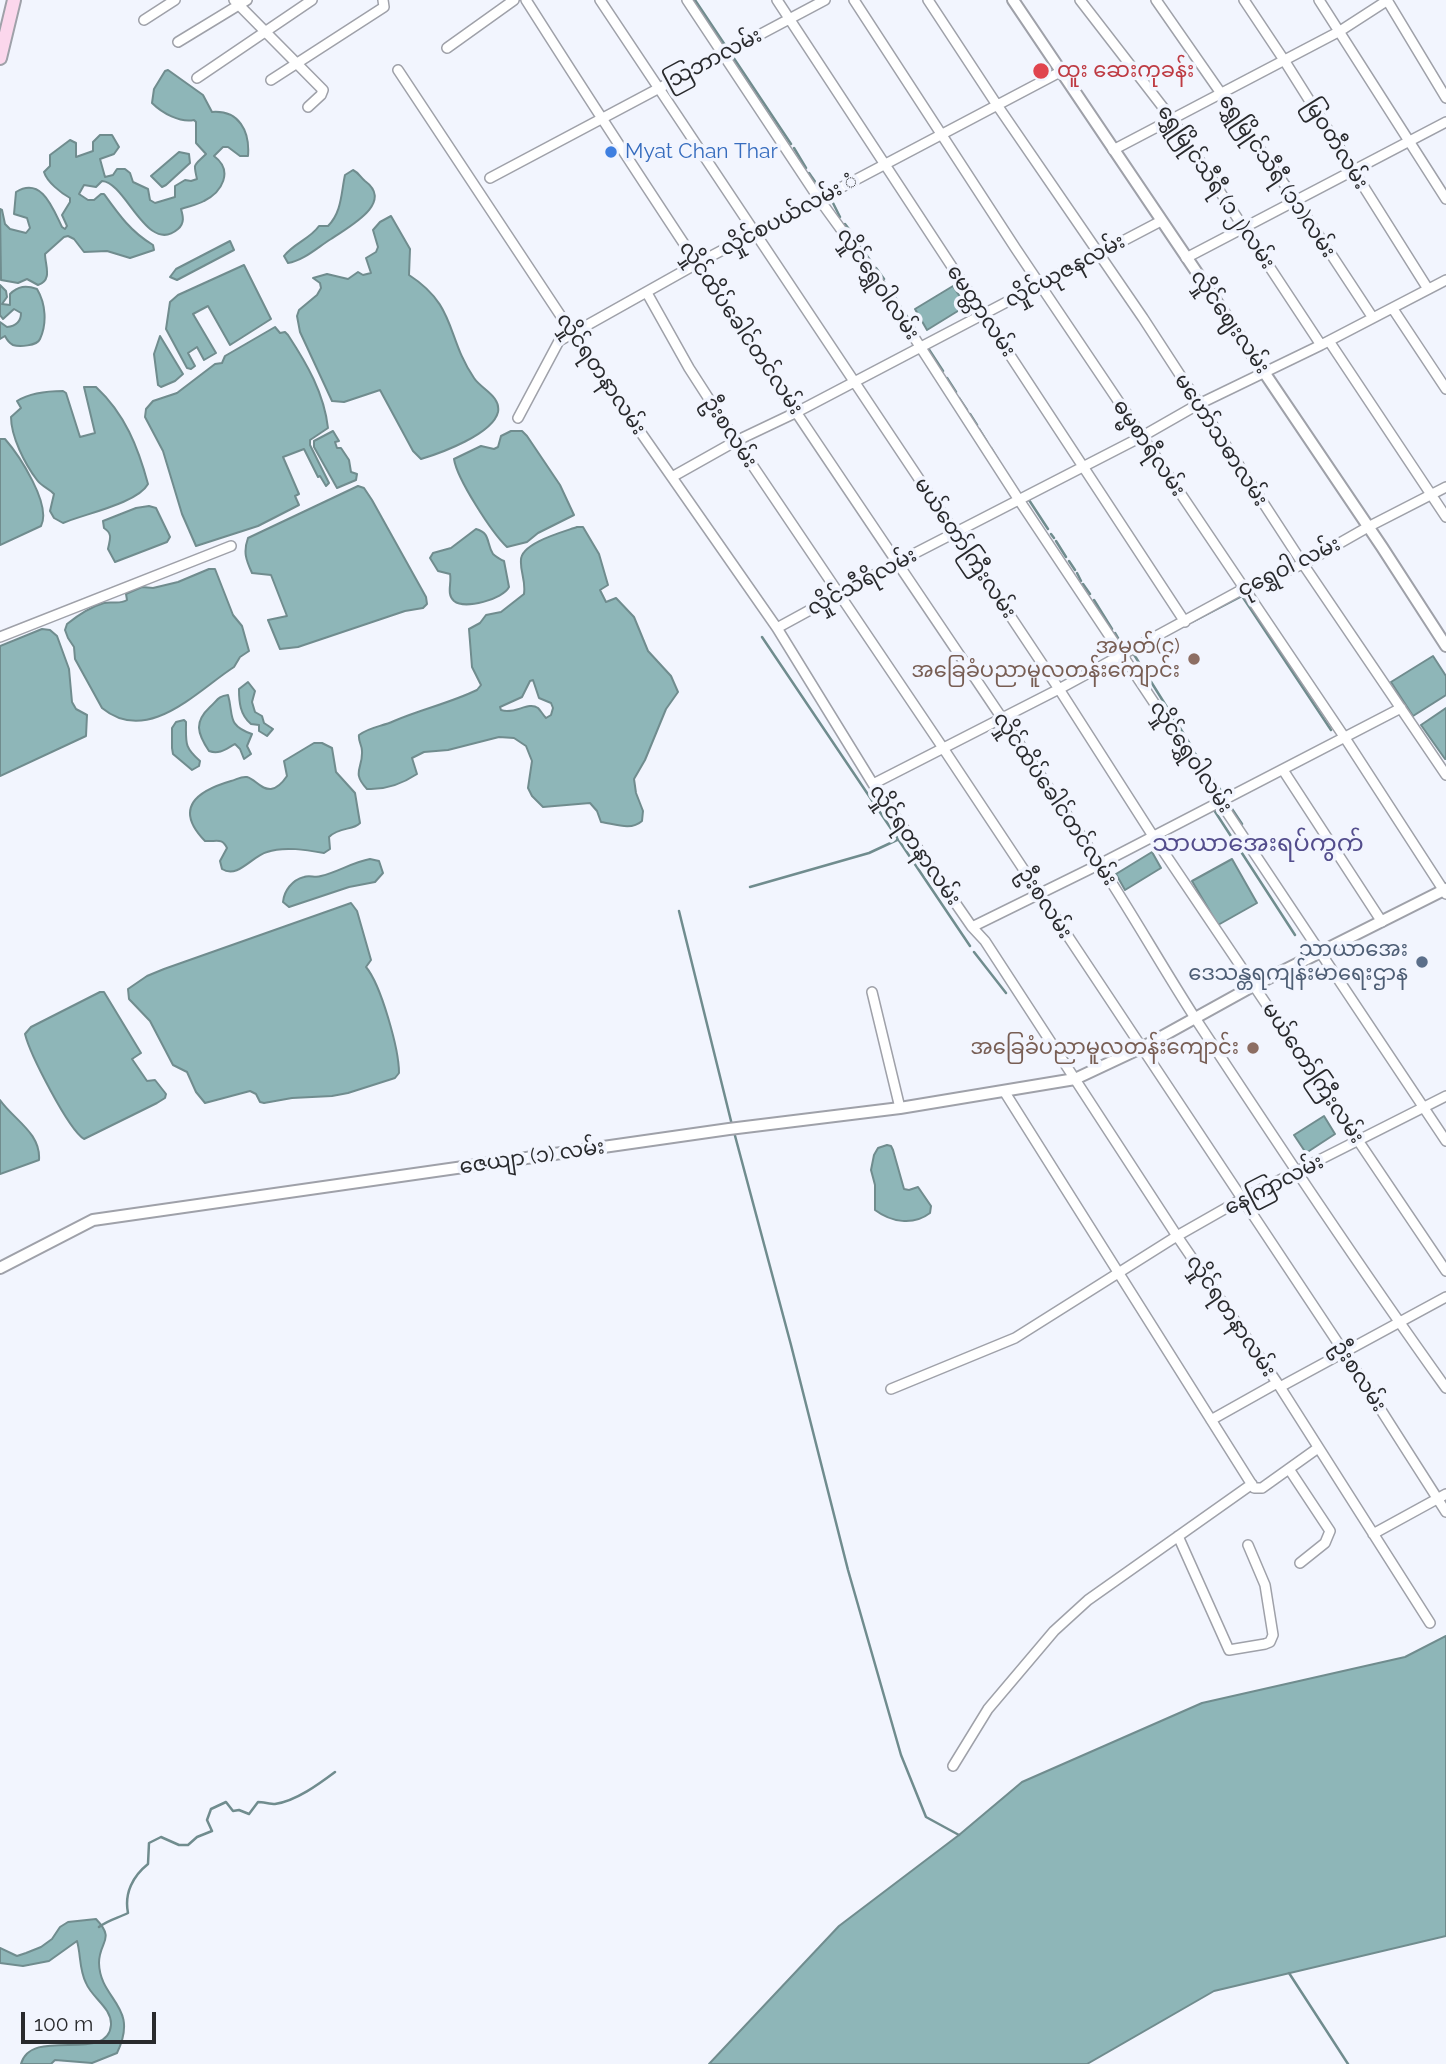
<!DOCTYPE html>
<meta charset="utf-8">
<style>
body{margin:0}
#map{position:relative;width:1446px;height:2064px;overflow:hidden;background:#f2f5fe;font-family:Raleway,sans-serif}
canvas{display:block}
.scale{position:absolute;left:21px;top:2012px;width:135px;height:32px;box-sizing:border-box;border:4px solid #292a2d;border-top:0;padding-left:9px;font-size:21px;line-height:24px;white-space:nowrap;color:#292a2d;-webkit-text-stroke:5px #f2f5fe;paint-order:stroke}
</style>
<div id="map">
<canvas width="1446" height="2064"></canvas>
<div class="scale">100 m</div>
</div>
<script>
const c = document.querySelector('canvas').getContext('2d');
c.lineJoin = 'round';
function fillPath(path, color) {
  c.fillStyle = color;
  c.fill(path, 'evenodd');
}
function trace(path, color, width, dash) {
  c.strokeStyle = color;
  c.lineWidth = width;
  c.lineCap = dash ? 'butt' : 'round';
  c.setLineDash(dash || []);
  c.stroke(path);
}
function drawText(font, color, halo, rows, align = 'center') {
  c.font = font + ' Raleway,"Noto Sans Myanmar",sans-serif';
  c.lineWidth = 7;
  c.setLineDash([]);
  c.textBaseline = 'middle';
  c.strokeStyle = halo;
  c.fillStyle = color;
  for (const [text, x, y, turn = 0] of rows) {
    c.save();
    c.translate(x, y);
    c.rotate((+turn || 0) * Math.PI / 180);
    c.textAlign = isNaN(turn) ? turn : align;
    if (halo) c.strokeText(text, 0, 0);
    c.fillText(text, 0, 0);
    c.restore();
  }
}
const water = new Path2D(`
 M168 70 203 95 212 112C239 110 250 131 248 156H240L228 147H223L214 156C234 171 222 192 204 201 197 205 189 206 181 209 183 216 185 223 178 229 147 256 126 182 102 181L96 187 84 185 79 194 88 200H94L101 194H104C119 215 131 232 153 245L154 250 130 258 107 251 84 252 74 239 68 236 64 237 45 254C45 265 53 280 38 285L27 279 18 283 1 280 0 209 2 210 5 224 10 229 26 233 30 228 27 218 14 214 16 192C42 176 53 209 62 227L65 229 67 226 62 215 70 202V198C61 193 47 182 44 172L50 166V155L70 140 76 143V157L93 151V142L100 135H112L119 147 114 154 100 159 105 177 113 175 117 169H125L130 173 133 182 148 189 150 200 155 203 175 197V186L185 180 191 181 197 179C193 162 194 166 206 154L196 143V122L194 120C180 123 162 113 152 103L154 89 165 71Z
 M179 152 189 154 190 163 166 185 162 187 151 176Z
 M353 170C359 173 360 177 365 181 395 203 348 227 331 239 318 247 303 261 288 263L284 256C294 243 310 239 319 226H328C342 212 341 193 345 175Z
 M391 216 410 249 409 275C457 306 446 337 474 378 481 389 501 396 498 412 493 434 441 453 421 459L413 451 380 390 344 402 332 401 300 332 297 316 299 310 317 295 321 288 320 283 313 278 327 274 348 279 358 272 363 275 371 273 366 258 376 252 378 247 373 230 380 222Z
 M230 241 234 250 177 280 170 277 176 269Z
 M244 265 271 319 230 345 208 306 193 314 216 353 204 360 197 347 188 353 195 366 191 369 187 368 166 329 170 302 178 295Z
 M0 285 6 291 7 297 2 304 10 305V294C18 286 26 285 37 289 46 304 47 324 40 339 37 346 19 347 13 345 9 343 7 340 5 336L0 339V322L7 327C16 326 21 322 21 313L14 309 3 319 0 315Z
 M953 286 966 306 927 330 915 309Z
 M275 327 280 333 285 332 288 335C307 364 324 393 328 428L310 440V445L329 483 326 486 320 476 318 477 304 449 283 457 299 494 295 496 299 505 258 526 196 546 182 514 163 451 145 417 146 409 153 401 177 393 215 364 222 363 225 356Z
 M160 336 183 374 175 381 161 387 158 385 154 354Z
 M84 387H96C125 414 138 447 148 484 138 503 84 514 63 523L54 518 50 511 54 494C49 488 42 487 37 480 25 464 11 437 11 417L21 408 17 401C30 393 48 391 63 391L66 393 80 437 95 433Z
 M333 431 339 441 335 442 337 448H341L349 460 351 472 357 474 356 480 337 488 314 447V441Z
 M511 431H522L527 436 560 485 574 515 538 533 527 542 507 547C492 533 457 479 454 459L481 446 494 449 498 447 501 436Z
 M0 439H5C19 455 52 505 41 526L0 545Z
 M358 486 364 488 372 500 426 597 427 604 423 608 405 611 298 647 280 649 268 620 287 616 271 575 252 573C246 560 243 552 248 538Z
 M149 506 156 508 170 537 167 542 115 562 108 549C110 539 113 534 104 528L103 521 136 508Z
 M577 527H583L599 554 608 585 600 590 606 602 616 598 634 617 648 651 671 676 678 692 666 709 645 760 634 779 636 793 643 811 642 821C631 831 615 824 601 822L597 811 590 803 543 807 532 796 528 788 532 761 526 746 514 738 499 737 448 750 424 752 412 758 417 774C402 784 385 790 367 789 351 772 363 769 362 751 362 745 358 741 359 735 372 726 381 727 394 721 422 709 450 703 477 690L481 685 472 667 469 629 480 623 486 615 501 612 524 594C526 580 520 572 521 560 521 543 563 532 577 527ZM533 680 539 698 551 703 553 708 551 715 546 718C543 715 541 711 538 708 528 701 515 715 501 710L500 707 522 697 530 681Z
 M476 529C491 533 486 543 493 554 495 556 501 560 504 561L509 587C503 599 465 610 454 601 446 594 452 583 450 574L438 571 430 558 433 553 451 548Z
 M209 569H215L233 615 242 626 249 651 240 657 234 667C198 690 148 746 102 708L75 659 74 647 68 638 65 630 67 624C77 616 90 607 104 603 113 601 119 605 127 600L126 594 142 587 153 588 178 582Z
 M42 629 50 630 57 636 69 669 72 702 76 709 87 715 86 736 0 776V646Z
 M1433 656 1446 676V695L1413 716 1391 682Z
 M248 682 255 691 252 702 255 712 262 716 264 723 273 729 267 736 259 731V725L251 724C240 715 239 702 239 689Z
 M228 695C234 715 226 725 252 734L247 746 251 754 244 759 240 749 235 744C227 748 220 755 209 751 197 733 194 722 210 707 217 701 218 696 228 695Z
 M1446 708V759H1445L1421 725Z
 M184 720 186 722C186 743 184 747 200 761L199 766 192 770 173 754 172 748V728L176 722Z
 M314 743H322L332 748 336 772 355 793 360 823C353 831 340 826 329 837L330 849 324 853C307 850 284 846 267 852 252 856 238 879 222 869L220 861 227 848C222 837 216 842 205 841 173 808 197 791 231 781 236 780 241 776 247 777 255 779 261 790 271 789 278 788 283 782 287 776L284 761Z
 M1152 852 1161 868 1125 890 1116 874Z
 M370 859 379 861 383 873 375 882 349 887 289 907 283 902C284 891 292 880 304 877 309 875 316 878 321 876 338 872 353 862 370 859Z
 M1232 859 1257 903 1218 925 1192 881Z
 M351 903 357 911 371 960 366 967C381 985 399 1049 399 1073L395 1078 348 1093 332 1096 292 1098 264 1103 260 1102 256 1094 250 1091 205 1103 196 1092 187 1072 173 1065 150 1021 129 999 128 989 147 976 164 969Z
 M100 992H104L141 1053 132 1059 147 1081 155 1080 166 1094 165 1098 157 1103 84 1139C68 1129 30 1054 25 1034L31 1027Z
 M0 1100C14 1120 41 1133 39 1160L0 1174Z
 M1324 1116 1335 1134 1306 1153 1294 1135Z
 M887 1145 891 1146 893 1150 904 1189 909 1190 918 1187 931 1206 930 1213C913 1226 891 1222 875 1210V1185L871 1170 874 1155 878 1148Z
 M1446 1636V1936L1214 1991 1087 2064H709L839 1926 959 1835 1022 1782 1202 1703 1405 1657Z
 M96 1919C116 1940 99 1941 99 1963 100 2001 140 2005 117 2053L92 2063 55 2060 51 2064H21C31 2026 108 2064 111 2025 112 2008 92 1998 86 1983 79 1969 81 1955 77 1941L49 1961 23 1966 0 1963V1948L17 1956 26 1953 41 1947 52 1939 60 1927 68 1922Z`);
fillPath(water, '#8eb6b8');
trace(water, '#708c8e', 2);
trace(new Path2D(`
 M695 0 725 45
 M731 54 791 144
 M794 148 806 168
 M809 173 818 186 825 189
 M831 199 840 217
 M845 224 852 233
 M855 239 872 263
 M876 268 884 279
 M887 285 898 302
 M900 306 918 333
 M928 348 943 371
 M947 378 956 392
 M959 398 967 410
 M970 414 977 425
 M979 429 987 442
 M991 448 1001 465
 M1029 500 1048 529
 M1051 534 1054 538
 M1056 541 1066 557
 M1069 561 1075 570
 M1077 573 1081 581
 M1083 584 1090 594
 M1094 600 1112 629
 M1192 622 1242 596 1331 730
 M1115 633 1122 645 1128 647
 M762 637 970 946
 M1133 653 1190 744
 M1194 752 1224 795
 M1232 809 1242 824
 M1214 810 1295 935
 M750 887 869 853 897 840
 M679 911 732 1125
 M974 952 1006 993
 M734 1132 791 1345 848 1570 901 1755 926 1817 959 1835
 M99 1927C108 1920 118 1918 128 1913 124 1893 133 1876 148 1864L149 1843 161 1837 179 1845H188L197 1837 212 1831 207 1820 211 1809 226 1802 233 1811 239 1810 249 1814 258 1802C263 1802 270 1804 275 1804 296 1801 319 1784 335 1772
 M1289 1973 1348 2064`), '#708c8e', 2.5);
const minor = new Path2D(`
 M234 0 323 90 321 95 308 107
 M526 0C710 290 905 572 1095 857 1131 911 1162 967 1197 1021 1278 1144 1360 1268 1446 1388
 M600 0 1059 689 1153 836 1446 1271
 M687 0 819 199 872 272 1019 500 1446 1141
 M777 0 1185 622
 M854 0 1016 249 1345 738 1446 894
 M928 0 997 105 1143 318 1303 564 1446 775
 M1080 0 1172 119 1321 345
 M1156 0 1296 201 1373 318
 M1244 0 1284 60 1428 289
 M1319 0 1446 199
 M1387 0 1446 98
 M144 20 175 0
 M178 42 247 0
 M447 48 514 0
 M398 70 586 354 777 628 873 784 972 927 985 941 1177 1236 1280 1387 1430 1623
 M197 78 312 0
 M271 80 384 7 383 0
 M1113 150 1340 31 1388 0
 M490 178 825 0
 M1186 258 1446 122
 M647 293 689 368 736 441 943 748 1344 1352 1446 1512
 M1393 309 1446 389
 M1329 341 1446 517
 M518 418 559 341 698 263 1060 72
 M672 477 736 441 797 412 1161 221
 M777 628 896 563 1141 437 1197 405 1321 345 1446 280
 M0 637 231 546
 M1283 770 1382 922
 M873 784 1059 689 1243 589 1303 564 1368 527 1446 487
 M972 927 1100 864 1401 708
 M872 992 900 1108
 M1004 1091 1254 1488H1262L1318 1448
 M1280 1387 1446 1297
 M891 1389 1015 1338 1177 1236 1242 1199 1446 1096
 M1211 1420 1277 1383
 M1289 1469 1330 1531 1325 1543 1300 1563
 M1373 1534 1446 1494
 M1178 1536 1229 1650 1265 1644 1270 1642 1273 1635 1265 1585 1248 1545
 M953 1766 988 1709 1054 1631 1088 1600 1252 1484`);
const tertiary = new Path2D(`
 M1013 0 1382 547 1446 646
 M0 1268 93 1220 729 1129 900 1108 1075 1079 1141 1048 1253 986 1446 889`);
const secondary = new Path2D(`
 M0 58 14 0`);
trace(minor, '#9fa1a9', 12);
trace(tertiary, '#9fa1a9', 14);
trace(secondary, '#9fa1a9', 16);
trace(minor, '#fff', 9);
trace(tertiary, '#fff', 10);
trace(secondary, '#fbd7ec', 12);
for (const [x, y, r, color] of [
 [1041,71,9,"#e0444e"],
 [611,152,7,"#3f7fe0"],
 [1194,659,7,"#8d6e63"],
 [1422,962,7,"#5c6f8a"],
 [1253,1048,7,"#8d6e63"]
]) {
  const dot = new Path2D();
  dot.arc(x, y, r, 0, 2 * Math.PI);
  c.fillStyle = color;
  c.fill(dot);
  trace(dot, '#f2f5fe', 2.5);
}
drawText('21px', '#292a2d', '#f2f5fe', [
 ["သြဘာလမ်း",713,59,-28],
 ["မြဝတီလမ်း",1336,144,58],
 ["ရွှေမြိုင်သီရီ (၁၁)လမ်း",1277,176,56],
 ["ရွှေမြိုင်သီရီ (၁၂)လမ်း",1216,187,56],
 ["လှိုင်စပယ်လမ်း ံ",789,215,-28],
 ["လှိုင်ယုဇနလမ်း",1065,271,-28],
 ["လှိုင်ရွှေဝါလမ်း",878,284,56],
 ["မေတ္တာလမ်း",981,311,56],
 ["လှိုင်ဈေးလမ်း",1230,322,55],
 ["လှိုင်ထိပ်ခေါင်တင်လမ်း",741,328,56],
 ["လှိုင်ရတနာလမ်း",601,374,56],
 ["ဦးစလမ်း",730,432,57],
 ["မဟော်သဓာလမ်း",1221,440,57],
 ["ဓမ္မစာရီလမ်း",1149,448,56],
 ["မယ်တော်ကြီးလမ်း",965,548,56],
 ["ငုရွှေဝါ လမ်း",1289,567,-26],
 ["လှိုင်သီရိလမ်း",862,582,-28],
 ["လှိုင်ရွှေဝါလမ်း",1191,757,56],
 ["လှိုင်ထိပ်ခေါင်တင်လမ်း",1055,799,56],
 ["လှိုင်ရတနာလမ်း",915,845,55],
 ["ဦးစလမ်း",1045,903,57],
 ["မယ်တော်ကြီးလမ်း",1313,1073,56],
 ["ဇေယျာ (၁) လမ်း",532,1157,-8],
 ["နေကြာလမ်း",1274,1185,-27],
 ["လှိုင်ရတနာလမ်း",1231,1316,56],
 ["ဦးစလမ်း",1359,1376,57]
]);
drawText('21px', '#be3a42', '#f2f5fe', [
 ["ထူး ဆေးကုခန်း",1057,71]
], 'left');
drawText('21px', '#366cbe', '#f2f5fe', [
 ["Myat Chan Thar",625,152]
], 'left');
drawText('21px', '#785e54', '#f2f5fe', [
 ["အမှတ်(၄)",1180,647],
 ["အခြေခံပညာမူလတန်းကျောင်း",1180,671],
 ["အခြေခံပညာမူလတန်းကျောင်း",1239,1048]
], 'right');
drawText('21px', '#4e5e75', '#f2f5fe', [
 ["သာယာအေး",1408,950],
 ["ဒေသန္တရကျန်းမာရေးဌာန",1408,974]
], 'right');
drawText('24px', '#534d8c', '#f2f5fe', [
 ["သာယာအေးရပ်ကွက်",1258,844]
]);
</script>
